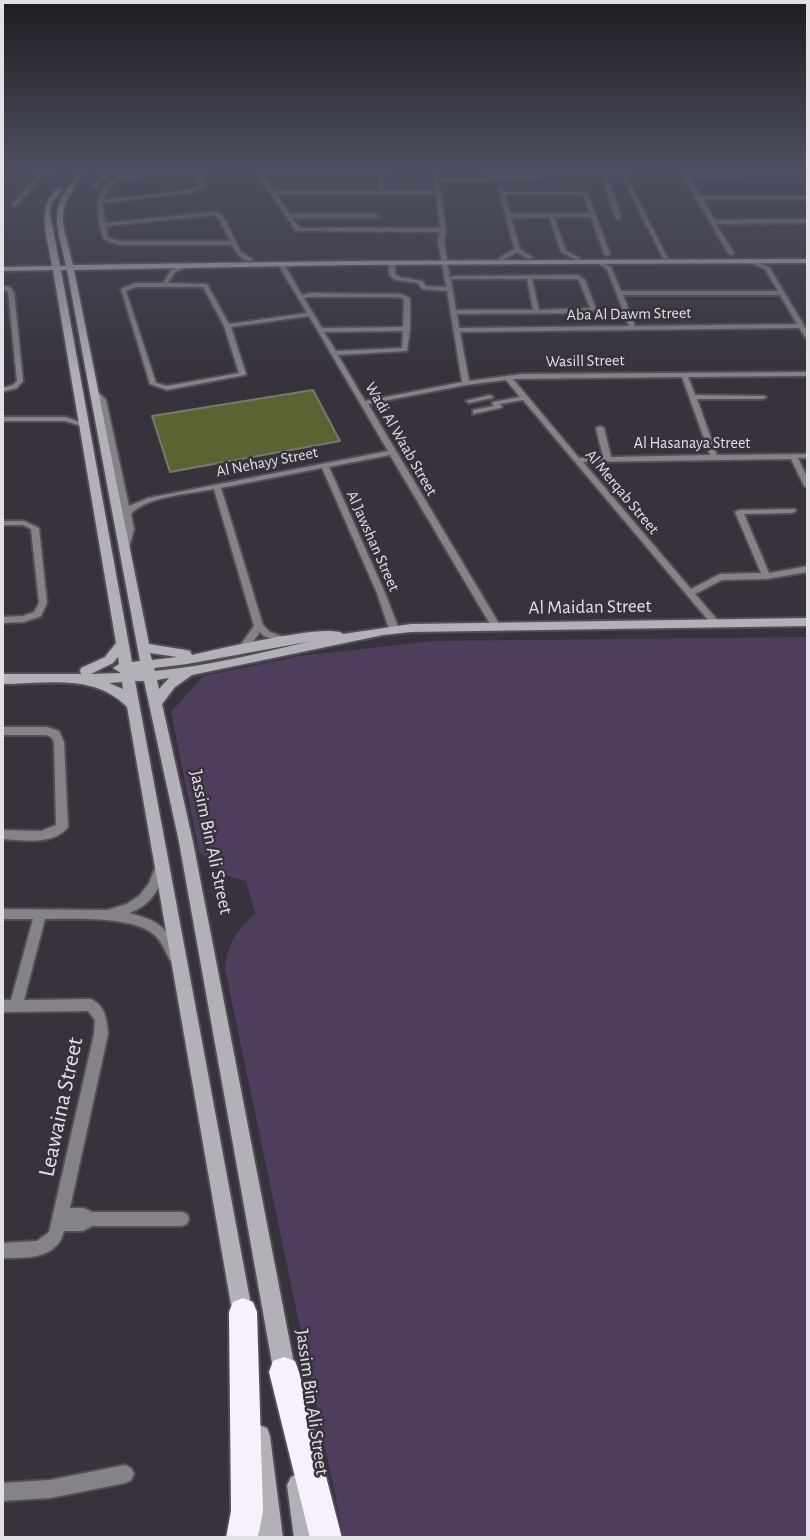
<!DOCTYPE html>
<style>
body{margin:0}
#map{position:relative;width:810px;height:1540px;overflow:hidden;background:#37323b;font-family:"Alegreya Sans",sans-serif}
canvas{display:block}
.frame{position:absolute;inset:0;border:4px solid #e3e0e6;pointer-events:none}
</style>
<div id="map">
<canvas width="810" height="1540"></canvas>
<div class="frame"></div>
</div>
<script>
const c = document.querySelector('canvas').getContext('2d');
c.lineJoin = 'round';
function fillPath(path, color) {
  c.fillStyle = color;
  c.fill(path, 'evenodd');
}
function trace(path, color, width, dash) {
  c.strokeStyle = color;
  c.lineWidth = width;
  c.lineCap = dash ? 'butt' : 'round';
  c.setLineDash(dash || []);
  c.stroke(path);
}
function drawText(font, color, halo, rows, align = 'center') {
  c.font = font + ' "Alegreya Sans",sans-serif';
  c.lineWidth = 5;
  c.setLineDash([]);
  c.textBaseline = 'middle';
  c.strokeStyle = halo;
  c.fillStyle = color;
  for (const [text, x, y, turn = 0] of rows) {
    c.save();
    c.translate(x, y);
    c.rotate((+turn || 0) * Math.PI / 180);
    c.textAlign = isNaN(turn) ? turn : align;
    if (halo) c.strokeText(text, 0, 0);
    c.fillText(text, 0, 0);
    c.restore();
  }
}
fillPath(new Path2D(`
 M808 637V1538H344L225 969C227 945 236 930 255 914L246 881C224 877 213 867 199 851L171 712 203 676 300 656 433 641Z`), '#4f3d5e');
const building = new Path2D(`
 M313 390 340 441 170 472 152 416Z`);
fillPath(building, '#5b6332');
trace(building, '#777a6e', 2);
const street = new Path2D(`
 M2 168H6L2 171Z
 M45 168H49L16 206H12V204Z
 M107 168H111L110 170 128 168 132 169 107 173 97 187H93Z
 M195 168 205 186 193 192 103 203 105 223 216 212 223 216 241 252 252 259V261C242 261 236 253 232 245H119L104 240C96 215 91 190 118 177ZM192 171 200 185 192 190 104 200 107 190 119 179ZM213 215 218 217 230 241H119L108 238 106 226Z
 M254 168 259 170 377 168 383 171 384 191H435L433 168H437L439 179 521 177 601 168H615L605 170 621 217 618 219 615 217 600 171 521 179 439 182 446 230 444 241 450 278 453 276 578 275 585 280 596 309 587 313 457 314 459 328 629 326 607 269 597 263 600 261 611 267 621 291H778L765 269 749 262 752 260 769 267 808 332V339L806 338 799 328 460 332 469 381 522 374 808 372V376L688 377 695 395 765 396 766 397 763 399H697L717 455 808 454V458H798L808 479V488L804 486 791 459 583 462 691 589 720 574 761 573 735 512 739 510 795 509 796 511 792 513 744 514 769 573 808 566V572L766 579 722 580 695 594 721 624 719 626H713L523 400 500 404 502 407 500 408 473 414V410L494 406 492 403 493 402 520 397 506 380 466 385 368 404 501 627 499 629H493L390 455 329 467 385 593 399 629 394 632 389 629 377 593 322 468 221 488 263 625 270 632 287 638 289 640 284 643 264 636 260 632 245 652H239L237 650 254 626 214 489C191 494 146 496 131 514L134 529 129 548 128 550H122L121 548 126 529 100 401 92 392V390H96L106 400 129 506 148 498 388 451 309 316 231 327 246 374 245 375 167 390 150 384 121 289 135 283H163L171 270 190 264V266L175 272 168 283 207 284 229 324 307 313 278 264 281 262 284 264 302 295 309 293 401 294 410 298V329L407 351 338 355 365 401 462 382 447 291 422 289 418 283 395 280 389 275V263L392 261 395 263V274L399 277 422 281 426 286 446 287 438 241 440 232 296 231ZM372 170 379 172V191H274L261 172ZM276 194H436L440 228H300L292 218H376L379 216 376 214H290ZM451 279H527L533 310H456ZM532 279H577L579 281 590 308 539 310ZM136 287H203L224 326 239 373 167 386 156 383 126 291ZM623 295H780L797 324 635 326ZM309 297H398L404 299 403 327 322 328 304 298ZM403 331 402 348 336 351 324 332ZM682 377 710 455 611 457 604 428 600 426 596 428 603 457 579 458 513 379Z
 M618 168H622L668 259 663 258Z
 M808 174V176L689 177 700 196H808V199H702L715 220 808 219V223L716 224 734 253 731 255 728 253 697 200 694 198 696 197 684 176 686 175Z
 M501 187 504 192H582L588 194 610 254 607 256 604 254 591 217H554L566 251 580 258V260L578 261 561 252 549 217 511 218 520 249 533 258 528 259 517 252 503 260H499V258L514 249 500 193 499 188ZM505 194H581L584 196 590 213 510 214Z
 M2 286 10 287 14 292 23 381 17 388 2 392V388L13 385 17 381 8 292 6 290H2Z
 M490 395 493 397 492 398 469 403 466 401Z
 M2 417H66L88 425 84 427 65 421H2Z
 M2 521H24L39 528 47 603 41 616 24 622 2 623V617L23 616 34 612 39 603 31 529 23 525H2Z
 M2 727H47L59 731 64 742 68 827C53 846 23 840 2 839V830L41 831 56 825 54 742 51 737 46 735H2Z
 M161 861 165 863 167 866C160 888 152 905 129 913 160 921 167 927 180 956L178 960 174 962 170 960C165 951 161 939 152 933 130 916 72 919 45 919L24 1000 91 999C105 1006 107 1019 108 1034L70 1208H84L92 1212H182L187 1214 189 1219 187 1224 182 1226H92L83 1231H64C57 1260 25 1258 2 1258V1243L37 1241 49 1232 94 1034 95 1020 88 1011 2 1012V1000H11L33 919H2V909L107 910 127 904 140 895 149 883 157 863Z
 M125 1465 131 1468 134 1474 131 1480 125 1483 50 1498 2 1501V1483L50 1480Z`);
const secondary = new Path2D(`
 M82 168H88C54 214 61 213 73 265L349 261 808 259V263L349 265 74 270 149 644 186 650 190 651 192 655C215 650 331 622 343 634L411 624 808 618V626L411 632 383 635 192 675 175 687 162 704 193 842 296 1374 293 1382 285 1385 277 1382 274 1374 179 842 144 681H135L253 1316 250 1323 243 1326 236 1323 233 1316 127 707C94 673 45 684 2 684V674H81L80 671 81 668 105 657 116 643 53 270 2 271V267L52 266C48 238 34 206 60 186L63 188 51 204 50 214 60 266H66C55 215 48 211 82 168ZM61 270H67L140 661 132 662ZM312 641C260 653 208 666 155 671L154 668 187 664ZM150 653 177 657 152 660ZM118 657 119 664 113 668 121 673 91 674 113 663ZM169 678 159 689 157 680ZM122 682 123 689 109 683Z
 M259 1425 267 1428 270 1436 283 1538H259L248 1436 251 1428Z
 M299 1473 307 1477 311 1485 318 1538H294L287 1485 291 1477Z`);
const highway = new Path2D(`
 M243 1298 253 1302 257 1312 263 1511 258 1538H226L231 1511 229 1312 233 1302Z
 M284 1357 295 1361 299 1372 342 1538H310L269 1372 273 1361Z`);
trace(street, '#534e56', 4);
trace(secondary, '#534e56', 4);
trace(highway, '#534e56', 4);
fillPath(street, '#868388');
fillPath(secondary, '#b4b0b7');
fillPath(highway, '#f7f1fd');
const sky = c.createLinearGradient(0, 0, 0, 383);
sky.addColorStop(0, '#1e1c20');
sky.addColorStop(0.44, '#4d4f60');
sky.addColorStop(1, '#4d4f6000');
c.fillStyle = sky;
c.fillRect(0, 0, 810, 383);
drawText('16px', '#e3e0e6', '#37323b', [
 ["Aba Al Dawm Street",629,314,-1],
 ["Wasill Street",585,361,-1],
 ["Wadi Al Waab Street",401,439,60],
 ["Al Hasanaya Street",692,443],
 ["Al Nehayy Street",267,462,-11],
 ["Al Merqab Street",622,492,50],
 ["Al Jawshan Street",373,541,66]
]);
drawText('19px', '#e3e0e6', '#37323b', [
 ["Al Maidan Street",590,607,-1],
 ["Jassim Bin Ali Street",211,842,78],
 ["Jassim Bin Ali Street",312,1402,82]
]);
drawText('23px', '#e3e0e6', '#37323b', [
 ["Leawaina Street",61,1107,-78]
]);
</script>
